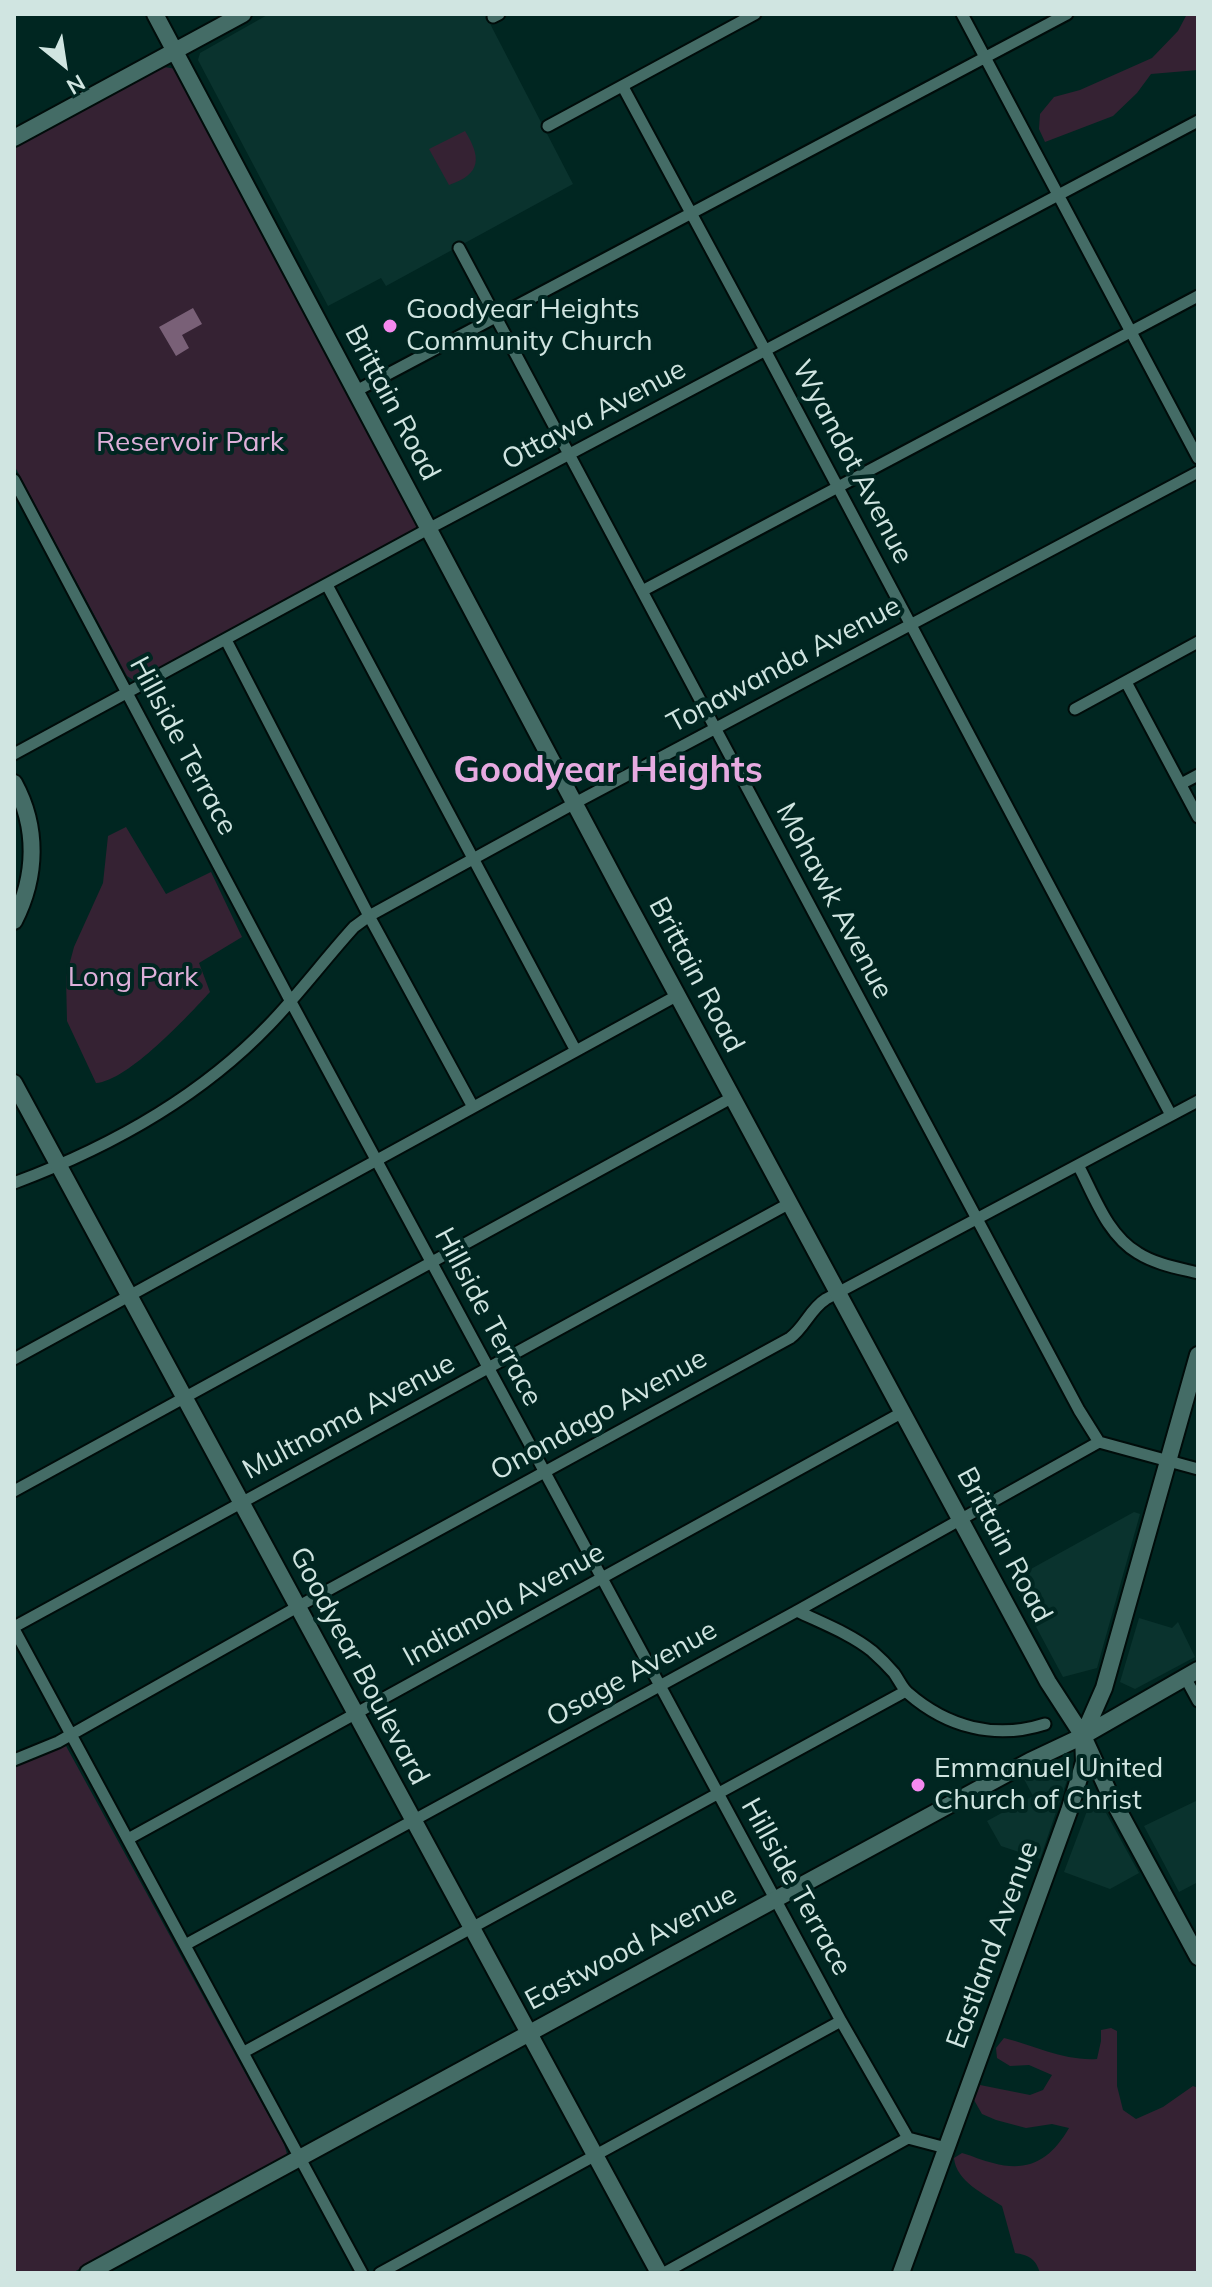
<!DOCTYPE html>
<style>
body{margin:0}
#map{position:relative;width:1212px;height:2287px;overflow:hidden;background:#002621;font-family:Mulish,sans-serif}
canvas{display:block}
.frame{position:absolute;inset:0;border:16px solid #d0e5e1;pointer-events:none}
.north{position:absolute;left:24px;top:24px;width:80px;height:80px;-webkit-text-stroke:6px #002621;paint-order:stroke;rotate:150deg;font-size:22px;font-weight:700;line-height:32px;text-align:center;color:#d0e5e1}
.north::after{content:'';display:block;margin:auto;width:28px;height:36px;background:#d0e5e1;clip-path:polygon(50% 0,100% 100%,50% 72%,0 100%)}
</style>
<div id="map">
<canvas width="1212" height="2287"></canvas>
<div class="frame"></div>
<div class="north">N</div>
</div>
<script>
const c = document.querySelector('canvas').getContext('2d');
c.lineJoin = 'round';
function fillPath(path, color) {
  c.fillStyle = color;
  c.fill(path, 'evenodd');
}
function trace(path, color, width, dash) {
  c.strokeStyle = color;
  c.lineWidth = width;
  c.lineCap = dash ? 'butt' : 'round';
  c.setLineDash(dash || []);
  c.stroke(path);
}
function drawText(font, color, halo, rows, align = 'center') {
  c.font = font + ' Mulish,sans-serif';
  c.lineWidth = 8;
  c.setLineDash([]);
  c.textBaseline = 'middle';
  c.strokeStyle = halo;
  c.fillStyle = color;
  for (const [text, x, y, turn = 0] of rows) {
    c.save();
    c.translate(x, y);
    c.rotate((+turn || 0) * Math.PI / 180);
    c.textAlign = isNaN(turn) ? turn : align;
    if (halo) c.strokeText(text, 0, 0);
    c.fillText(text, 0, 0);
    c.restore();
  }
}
fillPath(new Path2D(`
 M269 14H485L573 184 386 286 381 278 328 306 198 60 200 53Z
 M1134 1512 1140 1514 1097 1668 1063 1677 1011 1580Z
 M1139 1618 1172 1628 1178 1622 1195 1657 1135 1689 1120 1682Z
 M1054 1763 1067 1780 1040 1859 1001 1846 987 1821 1033 1796 1024 1779Z
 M1198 1800V1882L1179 1892 1144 1826Z
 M1100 1802 1139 1873 1110 1889 1064 1872 1090 1803Z`), '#0a332e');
fillPath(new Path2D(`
 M1187 14H1198V70L1151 74 1137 93 1113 116 1045 142 1039 129 1040 114 1054 97 1080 90 1152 58 1178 31Z
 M164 67 177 69 420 530 138 683 127 676 14 465V147Z
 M465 131C481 157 482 174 449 185L429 149Z
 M126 827 166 894 211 872 242 937 199 963 210 992C188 1016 128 1081 96 1083L67 1021 66 977 74 947 103 883 108 836Z
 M66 1746 284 2144 287 2154 278 2161 72 2273H14V1766Z
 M1111 2028 1117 2031V2086L1123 2110 1136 2119 1163 2107 1193 2086 1198 2088V2273H1040C1036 2259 1029 2255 1015 2253L1002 2206C984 2194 956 2181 954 2158L962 2153C973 2156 983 2161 993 2163 1029 2173 1051 2159 1069 2128L1052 2124 1026 2128 996 2120 982 2114 974 2100 980 2085 1030 2095 1043 2090 1052 2075 1029 2065 1010 2066 997 2058 996 2048 1004 2038C1036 2046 1064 2061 1097 2059L1101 2041V2030Z`), '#352233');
fillPath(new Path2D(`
 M193 308 202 324 182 335 189 348 176 356 159 327Z`), '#796077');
const street = new Path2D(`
 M962 14 1198 458
 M493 17 499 14
 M623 87 765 350 1171 1115
 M548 126 755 14
 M459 248 1079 1410 1099 1442 1198 1469
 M356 391 1067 14
 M14 480 291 1002 841 2021 908 2138 946 2148
 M327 585 576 1051
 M642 591 1198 296
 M226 640 369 916 473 1107
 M1126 682 1198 817
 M1075 709 1198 642
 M14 754 430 528 1198 121
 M1181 784 1198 775
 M1078 1165C1094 1195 1107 1235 1138 1253 1155 1264 1178 1268 1198 1273
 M14 1183C108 1148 199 1098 269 1025 299 994 325 959 354 927L369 916 575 803 1198 472
 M14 1359 678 995
 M14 1491 733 1097
 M797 1611C822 1623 851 1634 872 1651 880 1658 887 1665 894 1673 899 1680 902 1688 908 1693 947 1727 995 1740 1045 1724
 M14 1627 790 1203
 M14 1629 362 2273
 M1185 1677 1198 1701
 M14 1760 58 1742 299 1606 790 1338C805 1327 810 1309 826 1299L1198 1101
 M128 1839 903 1412
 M185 1945 797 1611 1099 1442
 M244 2052 906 1691
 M380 2273 841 2021
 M664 2273 908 2138`);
const secondary = new Path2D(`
 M155 14 620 889 1048 1682 1083 1736 1110 1795 1198 1957
 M14 138 243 14
 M14 783C38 827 37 876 14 921
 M14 1083 659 2273
 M88 2273 1030 1761 1083 1736 1198 1670
 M901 2273 1069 1811 1084 1762 1083 1736 1104 1688 1198 1355`);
trace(street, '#000c0a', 15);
trace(secondary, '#000c0a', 20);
trace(street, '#446c66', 11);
trace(secondary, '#446c66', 16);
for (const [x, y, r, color] of [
 [390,326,8,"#f589ef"],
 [918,1785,8,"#f589ef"]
]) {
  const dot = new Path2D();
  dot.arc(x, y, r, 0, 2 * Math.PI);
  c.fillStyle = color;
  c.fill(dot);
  trace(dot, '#002621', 3);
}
drawText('28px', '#d0e5e1', '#002621', [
 ["Goodyear Heights",406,310],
 ["Community Church",406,342],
 ["Emmanuel United",934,1769],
 ["Church of Christ",934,1801]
], 'left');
drawText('28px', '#d0e5e1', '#002621', [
 ["Brittain Road",392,403,62],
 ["Ottawa Avenue",594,415,-28],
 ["Wyandot Avenue",852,462,62],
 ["Tonawanda Avenue",784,665,-28],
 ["Hillside Terrace",183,746,62],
 ["Mohawk Avenue",834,901,62],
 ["Brittain Road",696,975,62],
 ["Hillside Terrace",488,1317,62],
 ["Onondago Avenue",599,1415,-29],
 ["Multnoma Avenue",349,1417,-28],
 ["Brittain Road",1004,1545,62],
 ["Indianola Avenue",504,1605,-29],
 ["Goodyear Boulevard",359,1666,62],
 ["Osage Avenue",632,1674,-29],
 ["Hillside Terrace",796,1887,61],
 ["Eastland Avenue",993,1945,-70],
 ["Eastwood Avenue",631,1948,-28]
]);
drawText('28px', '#deb0da', '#002621', [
 ["Reservoir Park",190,443],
 ["Long Park",133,978]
]);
drawText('bold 36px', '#e6aae1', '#002621', [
 ["Goodyear Heights",608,771]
]);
</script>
